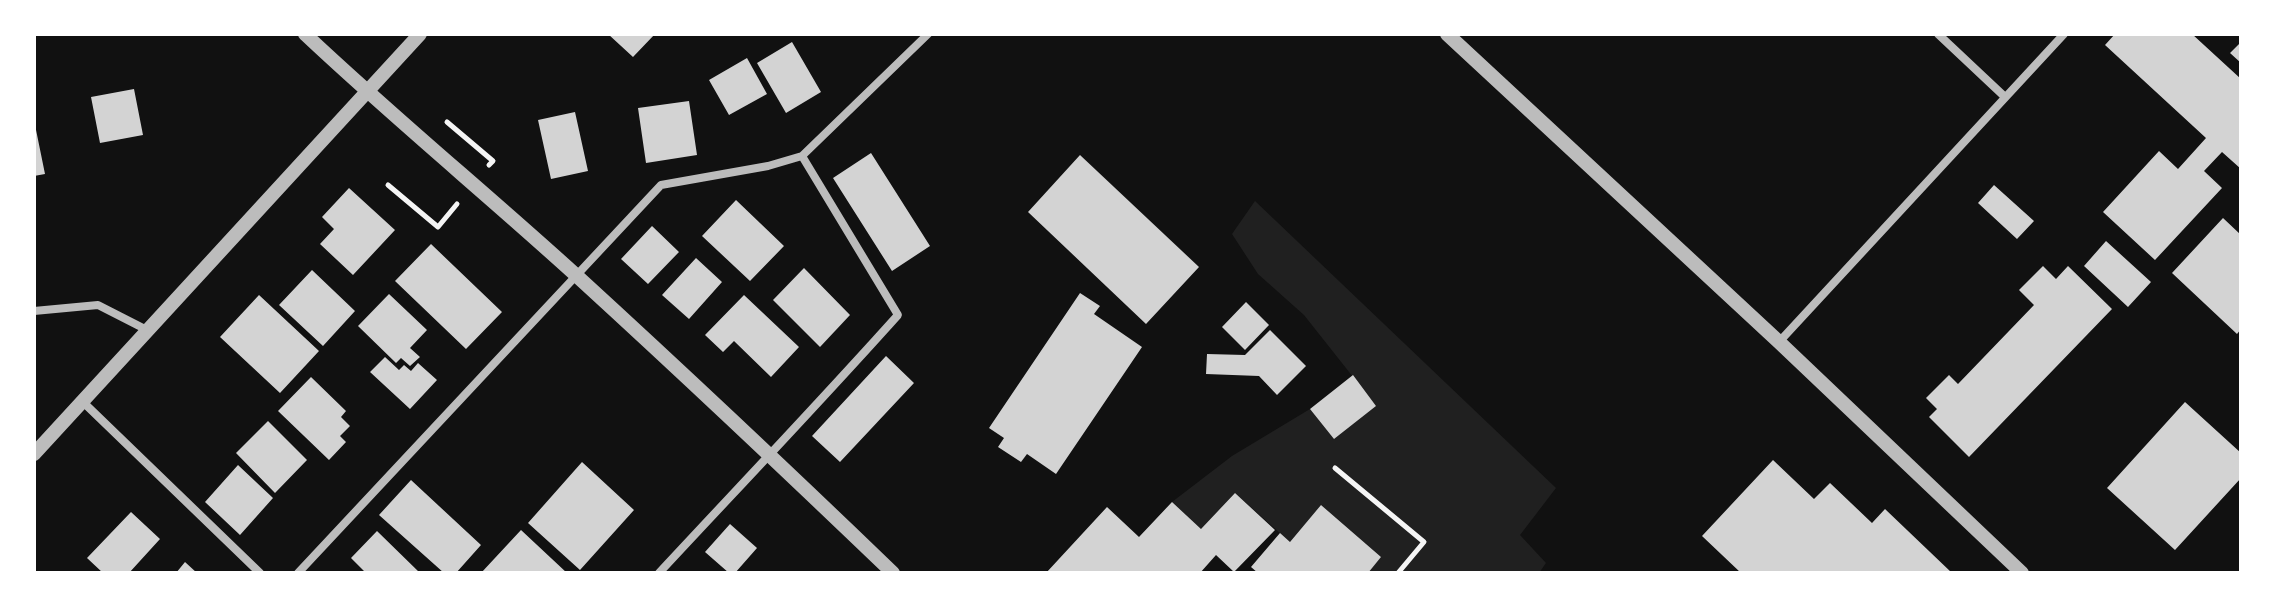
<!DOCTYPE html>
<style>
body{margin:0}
#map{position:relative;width:2275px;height:607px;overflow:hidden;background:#111;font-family:"Open Sans",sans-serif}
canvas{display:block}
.frame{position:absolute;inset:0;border:36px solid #fff;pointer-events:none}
</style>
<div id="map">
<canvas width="2275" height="607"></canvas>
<div class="frame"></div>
</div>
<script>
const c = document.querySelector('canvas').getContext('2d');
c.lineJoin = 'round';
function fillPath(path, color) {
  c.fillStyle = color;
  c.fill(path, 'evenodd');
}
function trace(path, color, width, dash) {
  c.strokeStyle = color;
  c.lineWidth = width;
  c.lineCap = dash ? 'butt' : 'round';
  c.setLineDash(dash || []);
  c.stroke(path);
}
fillPath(new Path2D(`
 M1255 201 1556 488 1520 535 1546 563 1539 573H1368L1381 557 1321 505 1290 542 1235 493 1201 529 1172 502 1232 456 1310 409 1334 439 1376 406 1304 315 1258 274 1232 234Z`), '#202020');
fillPath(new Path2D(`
 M608 34H655L633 57Z
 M2115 34H2192L2241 79V169L2222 152 2204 171 2222 188 2155 260 2103 212 2159 151 2178 169 2206 138 2105 45Z
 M792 42 821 92 786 113 757 63Z
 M2241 42V63L2230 53Z
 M747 58 767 94 729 115 709 80Z
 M134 89 143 135 100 143 91 97Z
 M689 101 697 155 646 163 638 108Z
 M575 112 588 171 551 179 538 120Z
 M34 120 45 174 34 176Z
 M871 153 930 246 892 271 833 178Z
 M1080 155 1199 267 1146 324 1028 212Z
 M1994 185 2034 221 2017 239 1978 203Z
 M349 188 395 230 353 275 320 244 334 229 322 217Z
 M736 200 784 246 750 281 702 236Z
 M2223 218 2241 235V329L2237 334 2172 273Z
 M652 226 679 252 648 284 621 259Z
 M2106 241 2151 282 2128 307 2084 266Z
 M431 244 502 312 466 349 395 281Z
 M696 258 722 282 689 319 662 295Z
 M2043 266 2056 279 2068 266 2112 309 1969 457 1929 417 1937 409 1926 398 1949 375 1958 384 2034 305 2019 290Z
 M804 268 850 315 820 347 773 300Z
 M312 270 355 311 323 346 279 305Z
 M1080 293 1100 306 1094 314 1142 347 1056 474 1027 454 1021 462 998 447 1004 438 989 428Z
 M389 294 427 330 410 348 420 357 410 366 401 358 396 363 358 326Z
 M259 295 319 351 280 393 220 337Z
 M744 295 799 347 771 377 734 341 723 352 705 335Z
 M1246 302 1269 325 1245 350 1222 327Z
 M1270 330 1306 366 1277 395 1259 376 1206 374 1207 354 1245 355Z
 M886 356 914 383 840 462 812 436Z
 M385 357 399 370 404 365 411 371 418 363 437 380 410 409 370 372Z
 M1353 375 1376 406 1334 439 1310 409Z
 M311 377 346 411 341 417 350 426 340 436 346 442 329 460 278 411Z
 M2185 402 2241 453V478L2175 550 2107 488Z
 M268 421 307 460 275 493 236 453Z
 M1773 460 1814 499 1830 483 1872 523 1885 509 1952 573H1741L1702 536Z
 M582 462 634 510 580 570 528 523Z
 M238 465 273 498 240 535 205 502Z
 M411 480 481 545 456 573H444L379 515Z
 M1235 493 1275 530 1234 572 1216 555 1200 573H1046L1107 507 1139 537 1172 502 1201 529Z
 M1321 505 1381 557 1368 573H1258L1251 567 1280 533 1290 542Z
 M131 512 160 539 129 573H103L87 558Z
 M730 524 757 548 735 573H729L705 552Z
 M521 530 567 573H481Z
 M377 531 420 573H366L351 558Z
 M185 562 197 573H176Z`), '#d3d3d3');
trace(new Path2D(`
 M447 122 493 161 489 165
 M388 185 438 227 457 204
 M1335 468 1424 542 1398 573`), '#f5f5f5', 5);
trace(new Path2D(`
 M1938 34 2005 97
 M34 311 98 305 147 330
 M1779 342 2064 34
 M83 402 260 573
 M298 573 661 185 768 166 802 156 928 34
 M659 573C739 487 820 402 898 315L802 156`), '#bcbcbc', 8);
trace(new Path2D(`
 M305 34C394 118 488 195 578 277 684 374 789 473 893 573
 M1447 34 1779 342 2022 573
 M34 454 420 34`), '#bcbcbc', 14);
</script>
